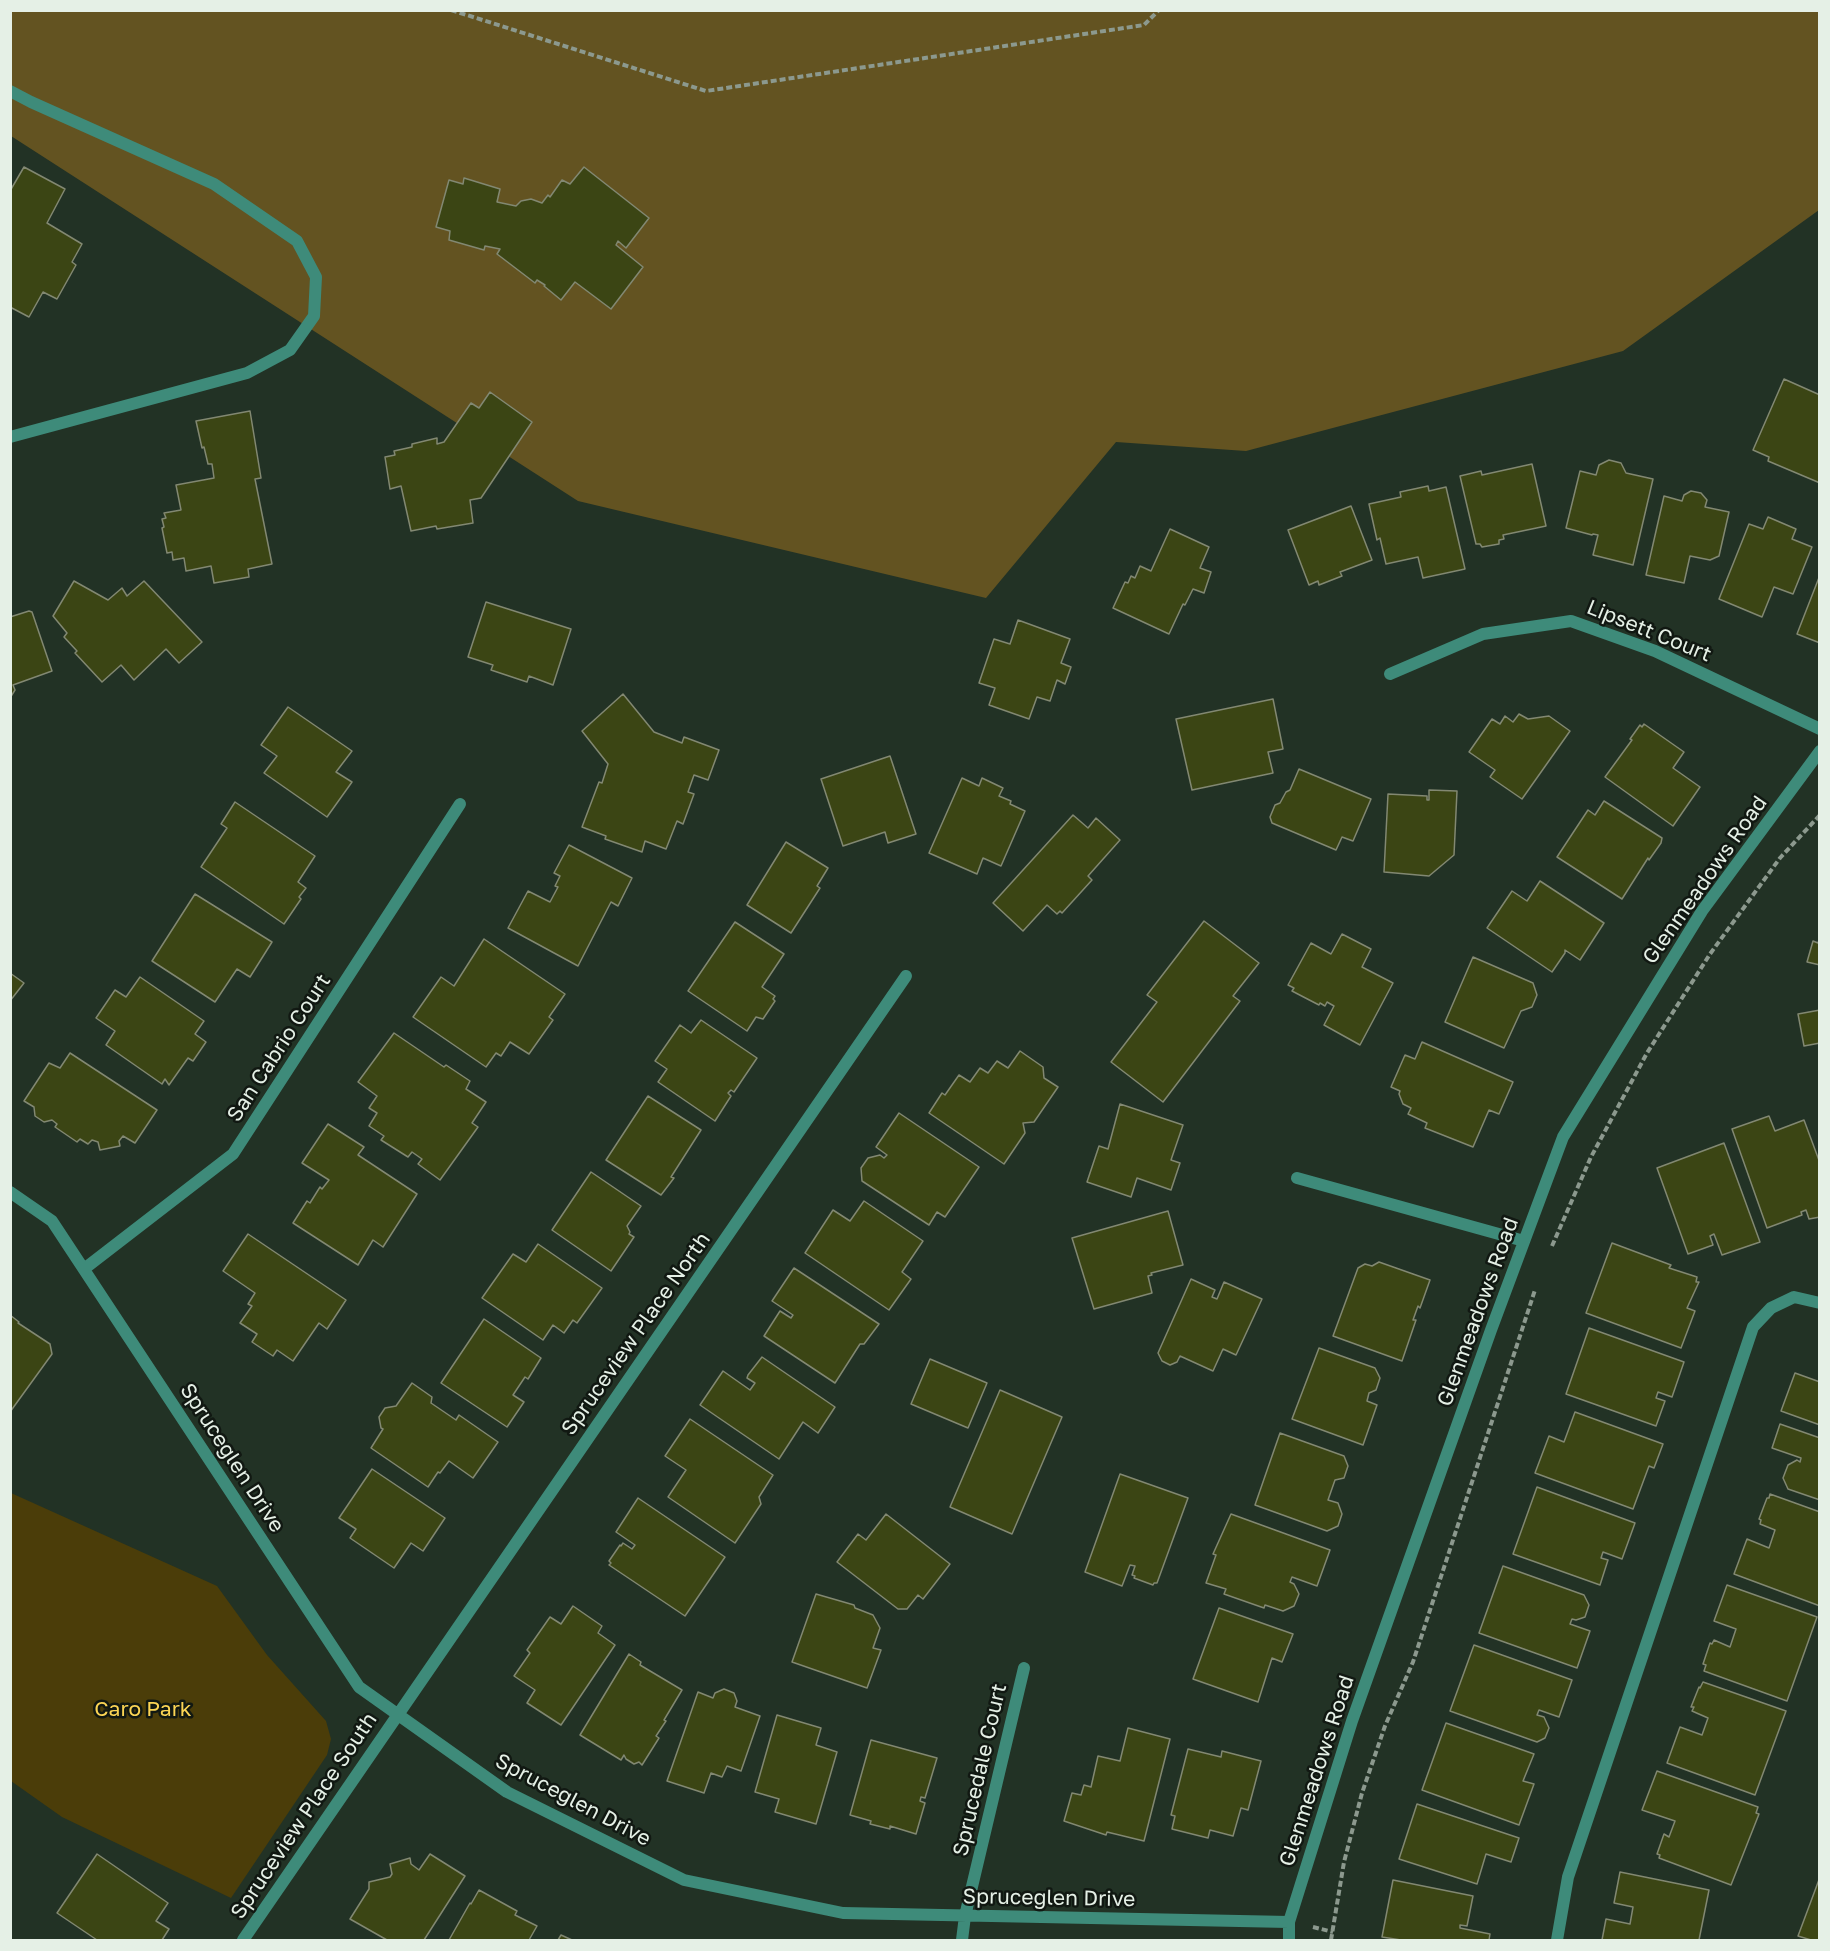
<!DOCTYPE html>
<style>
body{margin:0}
#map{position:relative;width:1830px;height:1951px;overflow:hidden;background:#223225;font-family:"Golos Text",sans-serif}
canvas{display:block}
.frame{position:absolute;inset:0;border:12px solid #e5f0e6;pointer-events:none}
</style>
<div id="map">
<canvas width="1830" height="1951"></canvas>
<div class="frame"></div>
</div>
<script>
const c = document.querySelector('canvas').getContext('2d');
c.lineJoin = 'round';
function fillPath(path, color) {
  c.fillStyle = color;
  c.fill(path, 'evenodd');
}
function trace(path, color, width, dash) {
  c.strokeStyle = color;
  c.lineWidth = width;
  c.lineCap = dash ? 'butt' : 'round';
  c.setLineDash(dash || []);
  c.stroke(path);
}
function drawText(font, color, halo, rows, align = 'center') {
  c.font = font + ' "Golos Text",sans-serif';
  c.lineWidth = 5;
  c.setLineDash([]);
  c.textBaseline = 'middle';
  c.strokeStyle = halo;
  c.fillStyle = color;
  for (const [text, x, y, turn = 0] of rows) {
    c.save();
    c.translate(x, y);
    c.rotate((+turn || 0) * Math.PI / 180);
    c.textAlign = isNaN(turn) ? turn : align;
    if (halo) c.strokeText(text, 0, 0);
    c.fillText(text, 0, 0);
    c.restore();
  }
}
fillPath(new Path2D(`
 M11 1493 217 1586 267 1655 326 1721 331 1739 327 1755 231 1898 62 1817 11 1781Z`), '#4b3d09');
fillPath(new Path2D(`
 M10 11H1819V210L1623 351 1246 451 1116 442 986 598 578 501 11 136Z`), '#635321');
const building = new Path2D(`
 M24 167 65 189 47 223 82 244 72 262 76 265 57 299 43 292 29 317 10 307V191Z
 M584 167 649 218 626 248 618 241 616 245 643 267 611 309 575 282 561 300 544 286 545 285 537 280 535 283 497 254 500 249 485 246 484 250 449 240 450 231 436 227 449 180 463 184 464 178 500 189 497 202 516 206 521 201 531 199 542 203 548 195 550 197 562 180 570 184Z
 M1784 379 1820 395V483L1768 461 1769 457 1753 450Z
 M490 392 532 422 481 498 470 500 473 523 437 529 436 526 411 531 401 486 390 489 385 457 395 455 394 451 412 447V444L437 438V444L444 442 471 403 479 408Z
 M250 411 261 478 255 479 272 564 248 569 249 577 214 583 211 566 186 571 184 558 173 560 172 552 167 553 162 528 164 527 162 519 166 518 164 513 181 510 176 485 214 478 212 464H208L204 447 202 448 196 421Z
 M1609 460 1621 463 1626 473 1653 479 1633 565 1593 555 1598 535 1593 534 1592 535 1566 528 1580 471 1596 475 1599 465Z
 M1532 464 1546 526 1503 535 1504 539 1499 540V544L1482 547 1480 544H1476L1460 476 1481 471 1482 475Z
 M1428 486 1429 491 1446 487 1465 569 1423 578 1418 557 1386 564 1380 538 1377 540 1369 504 1401 497 1400 492Z
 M1691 491 1701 493 1707 500 1705 507 1729 512 1719 556 1710 560 1690 556 1684 583 1646 575 1664 496 1682 501 1684 495Z
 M1351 506 1372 560 1340 572 1342 576 1319 585 1318 581 1309 585 1288 530Z
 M1768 517 1796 529 1792 539 1812 547 1793 594 1774 587 1762 617 1719 599 1749 524 1763 529Z
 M1170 529 1209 547 1200 568 1211 572 1204 593 1193 589 1185 605 1183 604 1169 634 1113 608 1125 582 1128 583 1131 576 1135 578 1140 566 1151 571Z
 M1820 575V643L1797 634Z
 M74 581 108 600 122 588 127 596 144 581 202 642 179 663 166 649 134 680 121 665 102 682 75 653 77 651 64 637 67 633 53 616Z
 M486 602 571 629 553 685 529 676 527 682 491 670 493 665 468 657Z
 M29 611 32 612 52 671 13 685 15 690 10 698V617Z
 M1018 620 1070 639 1061 663 1071 667 1065 684 1057 680 1050 701 1037 697 1029 719 989 705 995 688 979 683 994 639 1010 644Z
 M623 694 654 732 682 743 684 737 719 750 708 780 694 775 688 792 694 794 683 824 677 821 666 849 645 841 642 852 605 839 606 836 582 827 599 782 602 783 608 764 582 731Z
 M1273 699 1283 749 1268 752 1273 773 1192 790 1176 719Z
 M288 707 352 751 336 772 352 782 327 817 264 773 277 756 261 745Z
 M1519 714 1528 719 1549 716 1570 731 1522 799 1490 777 1495 770 1469 752 1492 719 1500 724 1505 716 1513 722Z
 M1644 724 1684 752 1673 768 1700 787 1673 826 1605 777 1632 740 1630 739 1640 725 1642 727Z
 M890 756 916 834 888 843 885 832 843 846 821 779Z
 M1299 769 1371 799 1353 841 1342 837 1336 850 1272 823 1270 817 1275 805 1280 803 1286 792 1290 790Z
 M962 778 979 786 982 778 1003 788 999 796 1011 801 1010 804 1025 811 1001 866 983 858 977 874 929 853Z
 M1429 790 1457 791 1454 855 1429 876 1384 872 1388 794 1427 796V800H1429Z
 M1604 801 1662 838 1661 843 1649 860 1648 858 1622 899 1557 857 1588 810 1595 815Z
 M235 802 315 856 298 882 306 888 299 897 301 899 284 924 201 867 227 828 221 824Z
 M1073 815 1088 828 1096 818 1120 840 1088 876 1092 880 1062 913 1060 911 1057 914 1047 905 1023 931 993 903Z
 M786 842 828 868 817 886 820 888 791 933 747 905Z
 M569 845 632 878 618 906 611 902 578 966 508 928 528 891 550 902 558 887 555 886 560 876 554 873Z
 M1540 881 1604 923 1580 960 1565 950V953L1552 972 1487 928 1512 891 1527 901Z
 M195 894 272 942 250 977 237 969 215 1002 152 961Z
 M1204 921 1259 963 1233 996 1240 1001 1163 1102 1111 1062 1157 1002 1147 995Z
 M735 922 784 954 762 987 775 996 773 999 775 1001 763 1019 756 1017 747 1031 688 991Z
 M1342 934 1371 949 1362 967 1393 983 1360 1045 1324 1025 1334 1006 1327 1002 1325 1006 1320 1003 1319 1005 1292 991 1294 988 1288 985 1311 943 1331 954Z
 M1820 937V965L1807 962 1813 941 1818 943Z
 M484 939 565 994 549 1017 553 1020 529 1054 510 1042 501 1056 496 1053 486 1067 413 1017 441 977 454 986Z
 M1473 957 1533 983 1537 995 1532 1007 1521 1011 1504 1048 1445 1022Z
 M10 973 24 983 10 1001Z
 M140 977 204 1021 195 1034 206 1042 193 1061 188 1058 169 1085 165 1079 162 1084 106 1045 115 1031 96 1018 115 990 126 997Z
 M1820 1010V1043L1804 1046 1798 1014Z
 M701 1020 757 1058 734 1092 731 1090 728 1093 731 1096 715 1121 658 1082 667 1069 655 1061 680 1025 691 1033Z
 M394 1033 444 1067 446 1065 470 1081 466 1089 486 1102 472 1123 478 1127 440 1180 418 1164 422 1159 412 1152 408 1157 381 1140 384 1136 369 1126 377 1113 369 1108 377 1096 358 1082Z
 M1422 1042 1513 1082 1499 1114 1489 1110 1473 1147 1425 1128 1427 1123 1408 1114 1411 1108 1403 1104 1399 1094 1400 1091 1391 1087 1405 1055 1415 1059Z
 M1020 1051 1043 1067 1044 1078 1058 1087 1034 1122 1023 1123 1025 1133 1004 1164 929 1113 942 1093 945 1095 959 1075 970 1082 980 1068 988 1073 997 1061 1008 1068Z
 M70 1053 157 1110 135 1143 123 1136 119 1141 120 1146 100 1150 98 1142 92 1140 88 1144 80 1139 77 1142 55 1127 57 1124 52 1120 44 1122 35 1116 34 1107 24 1101 49 1063 60 1068Z
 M648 1096 701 1130 671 1177 674 1178 661 1195 606 1160Z
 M1120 1104 1183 1125 1171 1160 1180 1163 1171 1190 1137 1178 1131 1197 1087 1182 1099 1146 1108 1149Z
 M899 1113 979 1167 945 1217 937 1212 929 1225 862 1181 861 1168 868 1158 880 1155 884 1158 887 1155 876 1147Z
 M1769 1116 1775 1131 1804 1120 1820 1163V1217L1809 1219 1806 1210 1801 1212 1802 1215 1767 1228 1732 1129Z
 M328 1124 364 1147 358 1155 417 1194 383 1247 373 1240 358 1265 293 1223 307 1201 310 1203 320 1187 322 1189 329 1180 302 1163Z
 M1724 1143 1760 1242 1722 1255 1714 1234 1710 1236 1713 1245 1688 1254 1657 1168Z
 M591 1172 641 1206 627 1226 630 1232 629 1234 634 1237 611 1271 552 1230Z
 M864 1201 923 1241 902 1272 911 1279 889 1310 805 1253 833 1210 850 1221Z
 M1168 1211 1183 1265 1151 1273 1152 1275 1148 1276 1152 1293 1094 1309 1072 1238Z
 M248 1234 346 1300 327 1329 319 1323 293 1361 277 1350 273 1356 252 1342 257 1334 240 1323 252 1306 248 1304 255 1293 223 1271Z
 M1612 1243 1671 1265 1669 1268 1697 1277 1696 1282H1699L1687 1308 1695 1311 1681 1348 1586 1313Z
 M538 1244 602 1288 577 1323 573 1320 564 1333 553 1325 543 1340 482 1298 513 1254 526 1262Z
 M1379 1262 1430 1280 1420 1308 1418 1306 1413 1320H1416L1402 1361 1333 1336 1358 1268 1365 1264 1372 1266Z
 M794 1268 879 1324 864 1344H860L835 1383 764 1336 780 1311 791 1318 793 1315 772 1301Z
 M1191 1279 1215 1290 1212 1297 1217 1299 1224 1282 1262 1299 1236 1355 1223 1349 1213 1371 1180 1356 1177 1362 1170 1365 1162 1361 1158 1353Z
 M10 1315 19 1322 18 1323 50 1344 52 1354 10 1412Z
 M484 1319 541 1358 528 1379 525 1377 513 1395 524 1402 507 1427 441 1383Z
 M1589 1328 1684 1362 1672 1397 1658 1392 1656 1398 1665 1401 1656 1426 1566 1394Z
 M1319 1348 1375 1368 1380 1378 1376 1390 1369 1393 1367 1401 1377 1405 1363 1445 1292 1419Z
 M762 1357 835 1407 818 1433 803 1422 779 1459 700 1405 723 1371 750 1390 755 1383 747 1378 748 1375Z
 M930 1359 987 1383 968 1428 911 1404Z
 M1795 1373 1820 1382V1425L1781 1411Z
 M412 1383 432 1397 431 1403 456 1420 459 1415 498 1442 473 1478 449 1461 440 1473 438 1472 428 1487 371 1448 383 1429 381 1428 379 1417 385 1408 396 1406Z
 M1000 1390 1062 1417 1012 1534 950 1507Z
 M1575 1412 1663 1444 1654 1468 1649 1466 1633 1509 1535 1473 1549 1436 1564 1442Z
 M690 1419 773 1475 759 1497 761 1504 735 1543 668 1497 686 1470 665 1456Z
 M1780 1424 1820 1438V1500L1788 1489 1783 1478 1788 1465 1797 1460 1800 1462 1801 1458 1772 1448Z
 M1280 1433 1344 1456 1348 1466 1344 1478 1335 1480 1328 1500 1338 1503 1342 1514 1338 1526 1327 1531 1255 1505Z
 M372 1469 445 1518 423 1551 411 1543 394 1568 350 1538 356 1529 339 1518Z
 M1120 1474 1188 1498 1157 1583H1154L1153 1585 1134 1578 1135 1576 1132 1575 1135 1566 1130 1565 1122 1586 1085 1572Z
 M1537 1487 1635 1523 1622 1559 1603 1552 1601 1558 1608 1560 1600 1585 1513 1554Z
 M1770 1494 1820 1512V1606L1734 1574 1747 1539 1769 1548 1775 1530 1760 1524 1761 1520 1759 1519 1767 1498H1769Z
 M638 1498 725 1557 685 1616 609 1565 611 1563 609 1561 620 1545 621 1546 623 1543 632 1549 635 1545 616 1532Z
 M886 1514 950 1564 923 1599 918 1595 907 1609H898L837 1562 858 1534 866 1540Z
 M1231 1514 1330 1550 1317 1586 1292 1577 1290 1582 1294 1584 1299 1594 1294 1606 1283 1611 1265 1605 1264 1608 1224 1594 1226 1589 1206 1583 1216 1555 1213 1554Z
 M1503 1566 1584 1595 1589 1605 1585 1617 1576 1620 1572 1619 1570 1624 1590 1631 1577 1668 1479 1633Z
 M1727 1585 1817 1617 1787 1701 1704 1671 1706 1665 1703 1664 1710 1643 1712 1644 1714 1640 1730 1647 1736 1629 1714 1621Z
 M816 1594 854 1605 855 1608 873 1615 880 1628 873 1648 881 1650 867 1688 792 1662Z
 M573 1606 602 1626 598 1633 615 1645 561 1725 527 1703 535 1690 514 1676 530 1653 527 1650 550 1617 561 1624Z
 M1219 1608 1293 1634 1282 1662 1272 1658 1258 1702 1193 1679Z
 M1474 1645 1572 1680 1559 1717 1539 1710 1537 1715 1544 1717 1549 1728 1545 1738 1537 1742 1450 1711Z
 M629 1654 641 1662 640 1665 682 1690 664 1720 666 1721 656 1736 659 1738 642 1765 639 1762 634 1764 626 1759 624 1755 621 1760 580 1735Z
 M1703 1682 1786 1711 1755 1795 1667 1763 1680 1727 1702 1735 1708 1718 1692 1711 1694 1707H1691L1699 1687 1700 1688Z
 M724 1689 734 1693 737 1701 735 1707 760 1716 741 1771 727 1766 722 1777 711 1773 704 1793 667 1781 698 1692 713 1698 715 1693Z
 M777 1715 821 1728 816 1745 837 1752 816 1824 775 1812 779 1799 755 1792Z
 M1446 1723 1534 1754 1523 1781 1534 1784 1519 1825 1422 1790Z
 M1128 1728 1170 1739 1144 1841 1107 1832 1106 1835 1064 1821 1072 1793 1081 1795 1084 1785 1091 1787 1098 1756 1120 1761Z
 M871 1740 937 1758 925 1798 921 1797 920 1801 925 1803 916 1834 890 1826V1829L870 1824 871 1821 850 1815Z
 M1188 1749 1221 1757 1222 1751 1261 1761 1248 1810 1241 1808 1233 1836 1210 1830 1208 1838 1172 1829 1175 1816 1171 1815Z
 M1657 1771 1758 1807 1756 1813 1759 1814 1731 1885 1659 1858 1660 1855 1657 1854 1664 1834 1669 1837 1675 1821 1642 1810Z
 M1417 1804 1519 1838 1511 1862 1486 1854 1477 1884 1399 1859Z
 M97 1854 168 1903 156 1921 169 1929 162 1940H97L57 1913Z
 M430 1854 465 1876 424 1940H387L350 1919 369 1889V1882L390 1877 392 1874 390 1864 410 1858 411 1864 419 1870Z
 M1620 1872 1709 1890 1699 1940H1602L1606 1919 1630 1924 1633 1907 1614 1903Z
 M1820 1877V1940H1811L1798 1936Z
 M1393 1880 1473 1896 1467 1926 1460 1925V1928L1490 1934 1489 1940H1401L1382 1937Z
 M479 1890 517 1911 515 1915 537 1926 529 1940H449L470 1903 471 1904Z
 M561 1935 572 1940H558Z`);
fillPath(building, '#3b4514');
trace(building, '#828872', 1.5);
trace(new Path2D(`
 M451 10 706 91 1144 25 1159 10
 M1552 1246 1591 1157 1647 1053 1710 954 1780 858 1820 815
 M1313 1927 1333 1932
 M1331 1940 1344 1862 1362 1793 1385 1726 1413 1662 1535 1290`), '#8c998e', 4, [6, 3]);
trace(new Path2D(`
 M10 91 31 102 214 184 297 241 316 277 314 316 290 350 247 373 10 437
 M1557 1940 1568 1877 1753 1327 1771 1308 1794 1297 1820 1303`), '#3e8b7a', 12);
trace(new Path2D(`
 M1390 674 1483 634 1571 621 1655 651 1820 729
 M1297 1178 1524 1241
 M10 1192 52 1221 359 1687 507 1792 684 1880 843 1913 1289 1922
 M84 1269 233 1154 460 804
 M243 1940 906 976
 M962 1940 965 1916 1024 1668
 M1289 1940V1922L1352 1721 1491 1330 1563 1137 1702 911 1820 751`), '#3e8b7a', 12);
drawText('21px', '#e5f0e6', '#111812', [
 ["Lipsett Court",1649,631,22],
 ["Glenmeadows Road",1705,880,-55],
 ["San Cabrio Court",279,1048,-57],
 ["Glenmeadows Road",1478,1312,-70],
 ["Spruceview Place North",636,1334,-55],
 ["Spruceglen Drive",232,1458,57],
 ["Sprucedale Court",980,1770,-77],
 ["Glenmeadows Road",1317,1771,-72],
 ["Spruceglen Drive",573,1800,28],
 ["Spruceview Place South",304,1816,-56],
 ["Spruceglen Drive",1049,1898,1]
]);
drawText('21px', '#fcd554', '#111812', [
 ["Caro Park",143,1709]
]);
</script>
